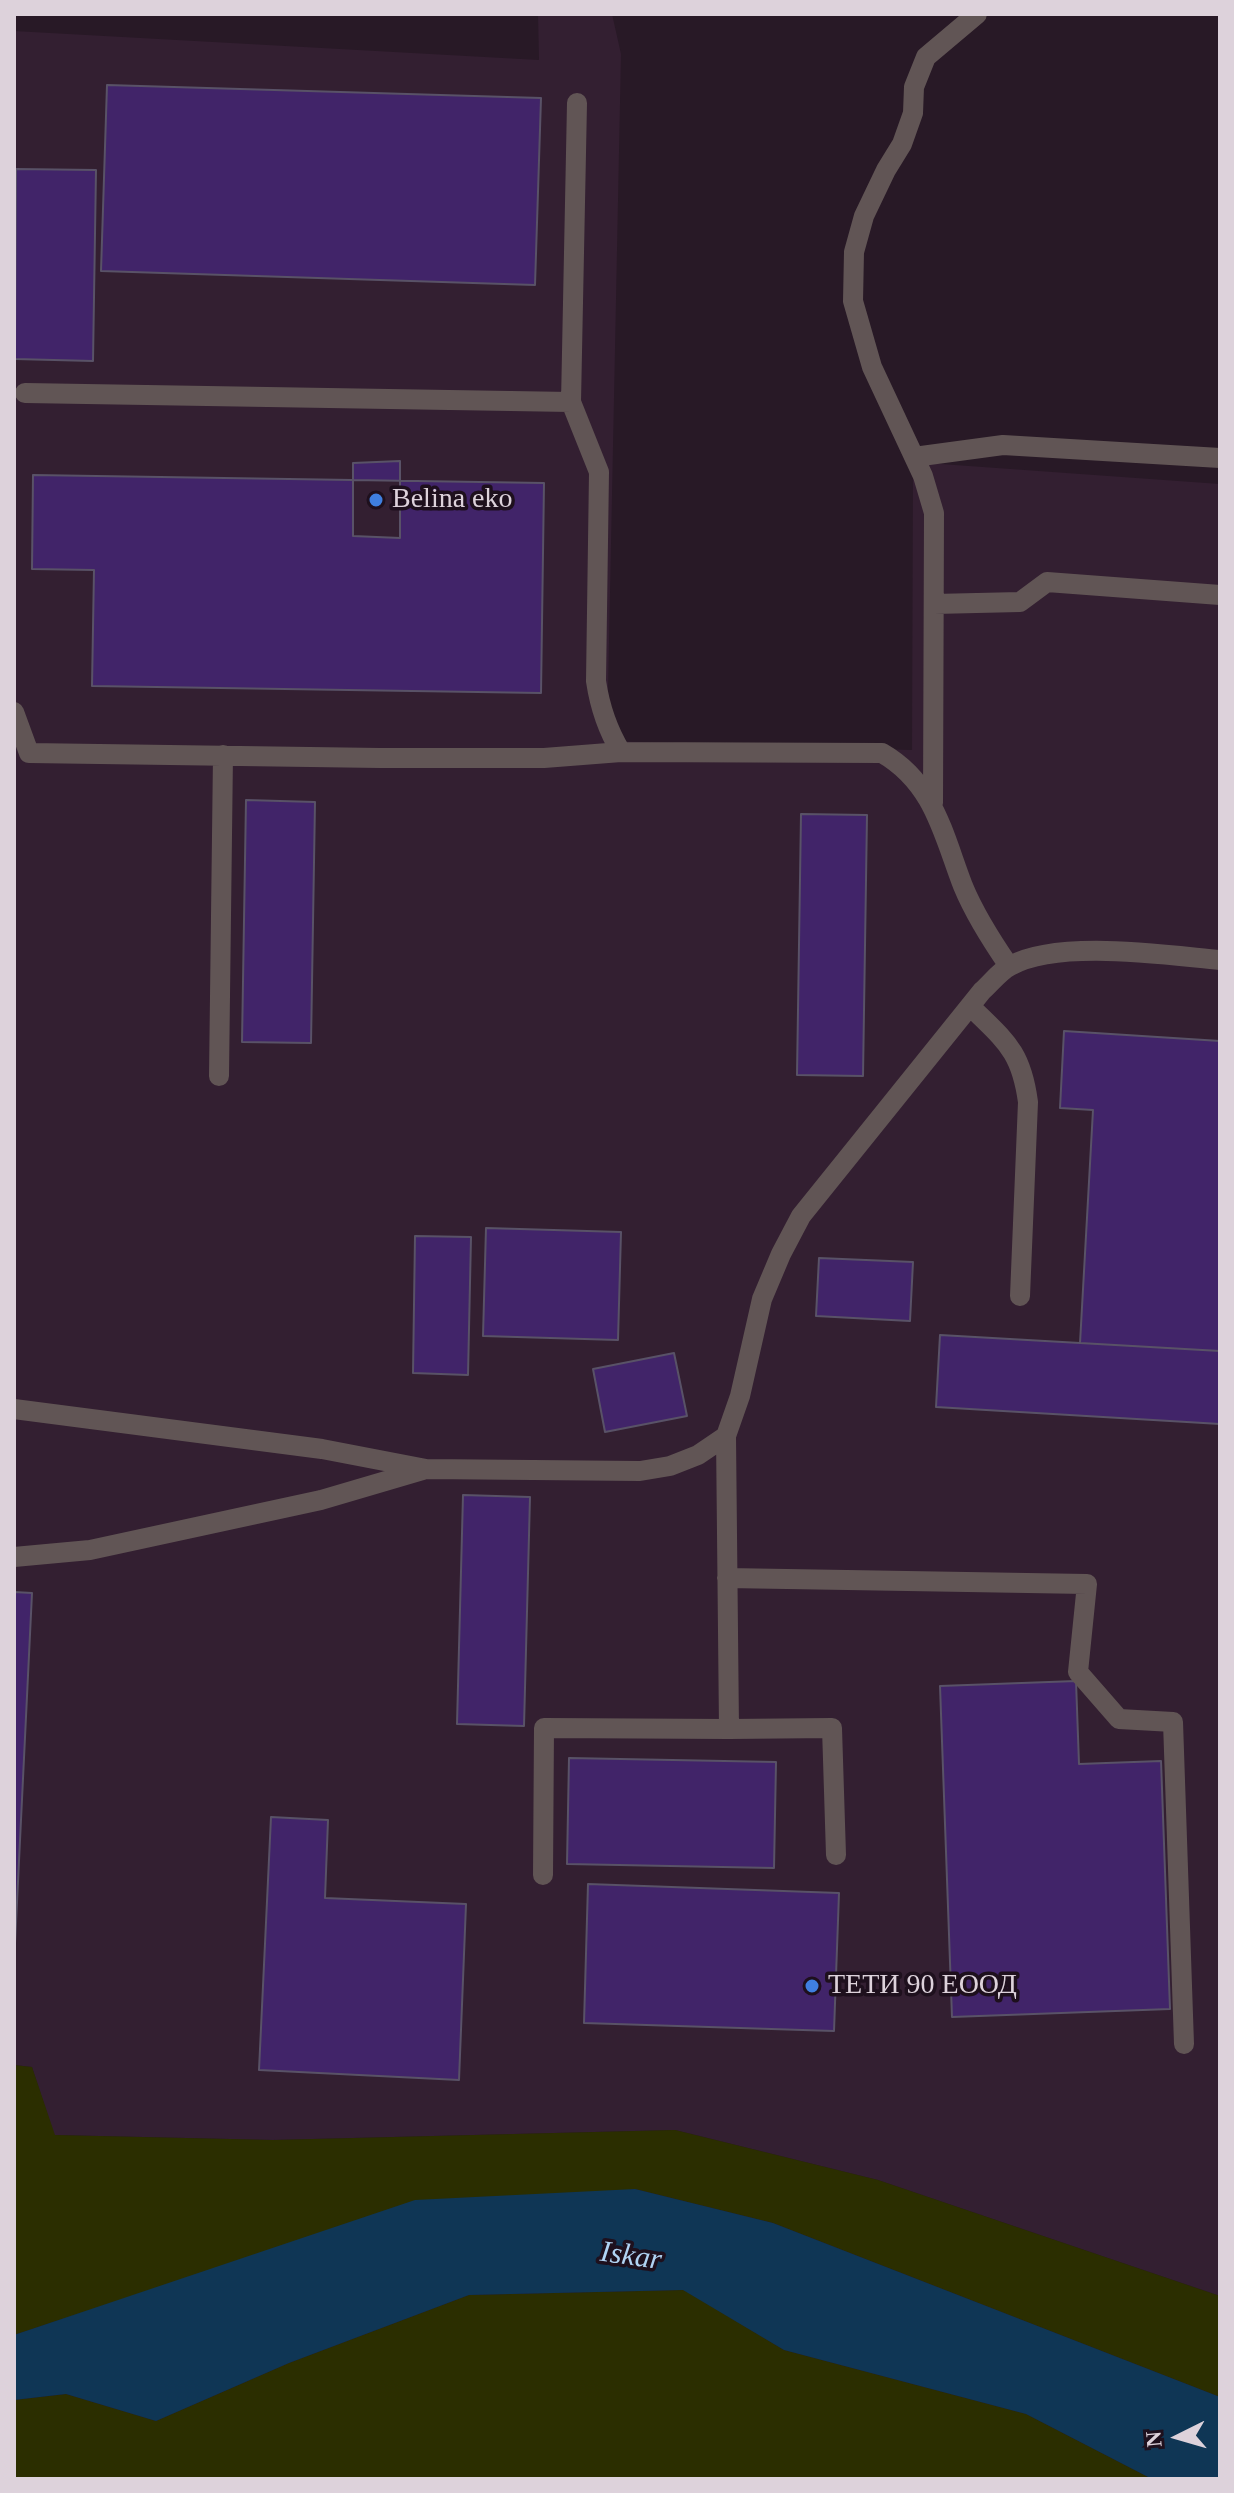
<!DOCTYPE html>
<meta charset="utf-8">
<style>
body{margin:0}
#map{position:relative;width:1234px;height:2493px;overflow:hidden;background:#281926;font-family:"Times New Roman",serif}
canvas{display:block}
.frame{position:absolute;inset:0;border:16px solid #ddd2db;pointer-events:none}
.north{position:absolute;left:1138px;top:2397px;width:80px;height:80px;-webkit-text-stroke:6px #1e101d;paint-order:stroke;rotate:265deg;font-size:22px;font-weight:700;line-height:32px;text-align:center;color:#ddd2db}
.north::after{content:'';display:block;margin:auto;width:28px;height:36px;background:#ddd2db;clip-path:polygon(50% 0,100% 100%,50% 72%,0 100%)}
</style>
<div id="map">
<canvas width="1234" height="2493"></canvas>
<div class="frame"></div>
<div class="north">N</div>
</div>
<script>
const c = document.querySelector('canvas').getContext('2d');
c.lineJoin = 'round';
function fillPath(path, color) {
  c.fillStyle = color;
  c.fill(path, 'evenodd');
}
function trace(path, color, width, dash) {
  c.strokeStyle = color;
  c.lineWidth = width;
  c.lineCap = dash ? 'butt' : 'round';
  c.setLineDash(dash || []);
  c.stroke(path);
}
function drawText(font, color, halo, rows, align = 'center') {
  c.font = font + ' "Times New Roman",serif';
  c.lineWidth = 7;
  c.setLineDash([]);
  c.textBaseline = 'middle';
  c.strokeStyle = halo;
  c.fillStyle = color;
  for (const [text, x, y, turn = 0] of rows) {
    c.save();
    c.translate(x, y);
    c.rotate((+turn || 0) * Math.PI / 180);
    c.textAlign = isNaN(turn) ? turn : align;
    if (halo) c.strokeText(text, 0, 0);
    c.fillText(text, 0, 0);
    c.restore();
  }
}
fillPath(new Path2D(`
 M538 14H612L621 54 607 741 912 750 913 462 1220 484V2296L878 2180 675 2130 273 2140 54 2135 32 2067 14 2065V31L539 60Z`), '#331f31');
fillPath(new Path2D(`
 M14 2065 32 2067 55 2135 273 2140 675 2130 878 2180 1220 2296V2397L773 2223 635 2189 160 2287 14 2335Z
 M684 2290 784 2350 1026 2414 1152 2479H14V2400L66 2394 156 2421 289 2363 469 2295Z`), '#2b2e00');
fillPath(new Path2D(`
 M635 2189 773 2223 1220 2397V2479H1152L1026 2414 784 2350 683 2290 469 2295 289 2363 156 2421 66 2394 14 2400V2335L415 2200Z`), '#0f3655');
const building = new Path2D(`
 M107 85 541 98 535 285 101 271Z
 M16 169 96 170 93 361 15 359Z
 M400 461V538L353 536V463Z
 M33 475 544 483 541 693 92 686 94 570 32 569Z
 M246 800 315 802 311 1043 242 1042Z
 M801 814 867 815 863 1076 797 1075Z
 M1064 1031 1220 1041V1351L1080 1343 1093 1110 1060 1108Z
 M486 1228 621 1232 618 1340 483 1336Z
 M415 1236 471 1237 468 1375 413 1373Z
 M819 1258 913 1262 910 1321 816 1316Z
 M940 1335 1220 1351V1424L936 1407Z
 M674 1353 687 1416 605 1432 593 1369Z
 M463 1495 530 1497 524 1726 457 1724Z
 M14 1592 32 1593 14 1964Z
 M1076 1681 1079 1764 1161 1761 1170 2009 952 2017 940 1686Z
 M569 1758 776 1762 774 1868 567 1864Z
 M271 1817 328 1820 325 1898 466 1904 459 2080 259 2070Z
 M588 1884 839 1893 834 2031 584 2023Z`);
fillPath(building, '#412469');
trace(building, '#595267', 2);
trace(new Path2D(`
 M25 393 571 402 599 472 596 681C600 708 607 729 621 752
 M571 402 577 103
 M914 457 1003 445 1220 458
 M934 604 1020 602 1047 582 1220 595
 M14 712 29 753 380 758H544L621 752 882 753C934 783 943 834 963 886 975 915 991 940 1009 966
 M933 803 934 513 923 476 872 367 853 301 854 252 864 216 886 170 902 144 913 113 914 87 926 57 977 14
 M970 1006C1005 1041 1021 1050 1028 1102L1020 1296
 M219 1076 223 755
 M14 1409 322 1449 426 1469 640 1471 670 1466 698 1455 726 1436 740 1396 762 1299 781 1254 801 1216 982 991C991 983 1000 971 1010 966 1058 939 1165 955 1220 960
 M14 1557 90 1550 321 1500 423 1470
 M727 1578 1087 1584 1078 1672 1119 1719 1173 1722 1184 2044
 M729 1729 832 1728 836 1855
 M543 1875 544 1728 729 1729 726 1436`), '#615555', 20);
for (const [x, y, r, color] of [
 [376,500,8,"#3f7fe0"],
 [812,1986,8,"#3f7fe0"]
]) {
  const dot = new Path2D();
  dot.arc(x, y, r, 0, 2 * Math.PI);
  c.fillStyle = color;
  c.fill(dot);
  trace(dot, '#1e101d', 3);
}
drawText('28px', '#ddd2db', '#1e101d', [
 ["Belina eko",392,500],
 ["ТЕТИ 90 ЕООД",828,1986]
], 'left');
drawText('italic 30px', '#b0d3f3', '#1e101d', [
 ["Iskar",631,2257,8]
]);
</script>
